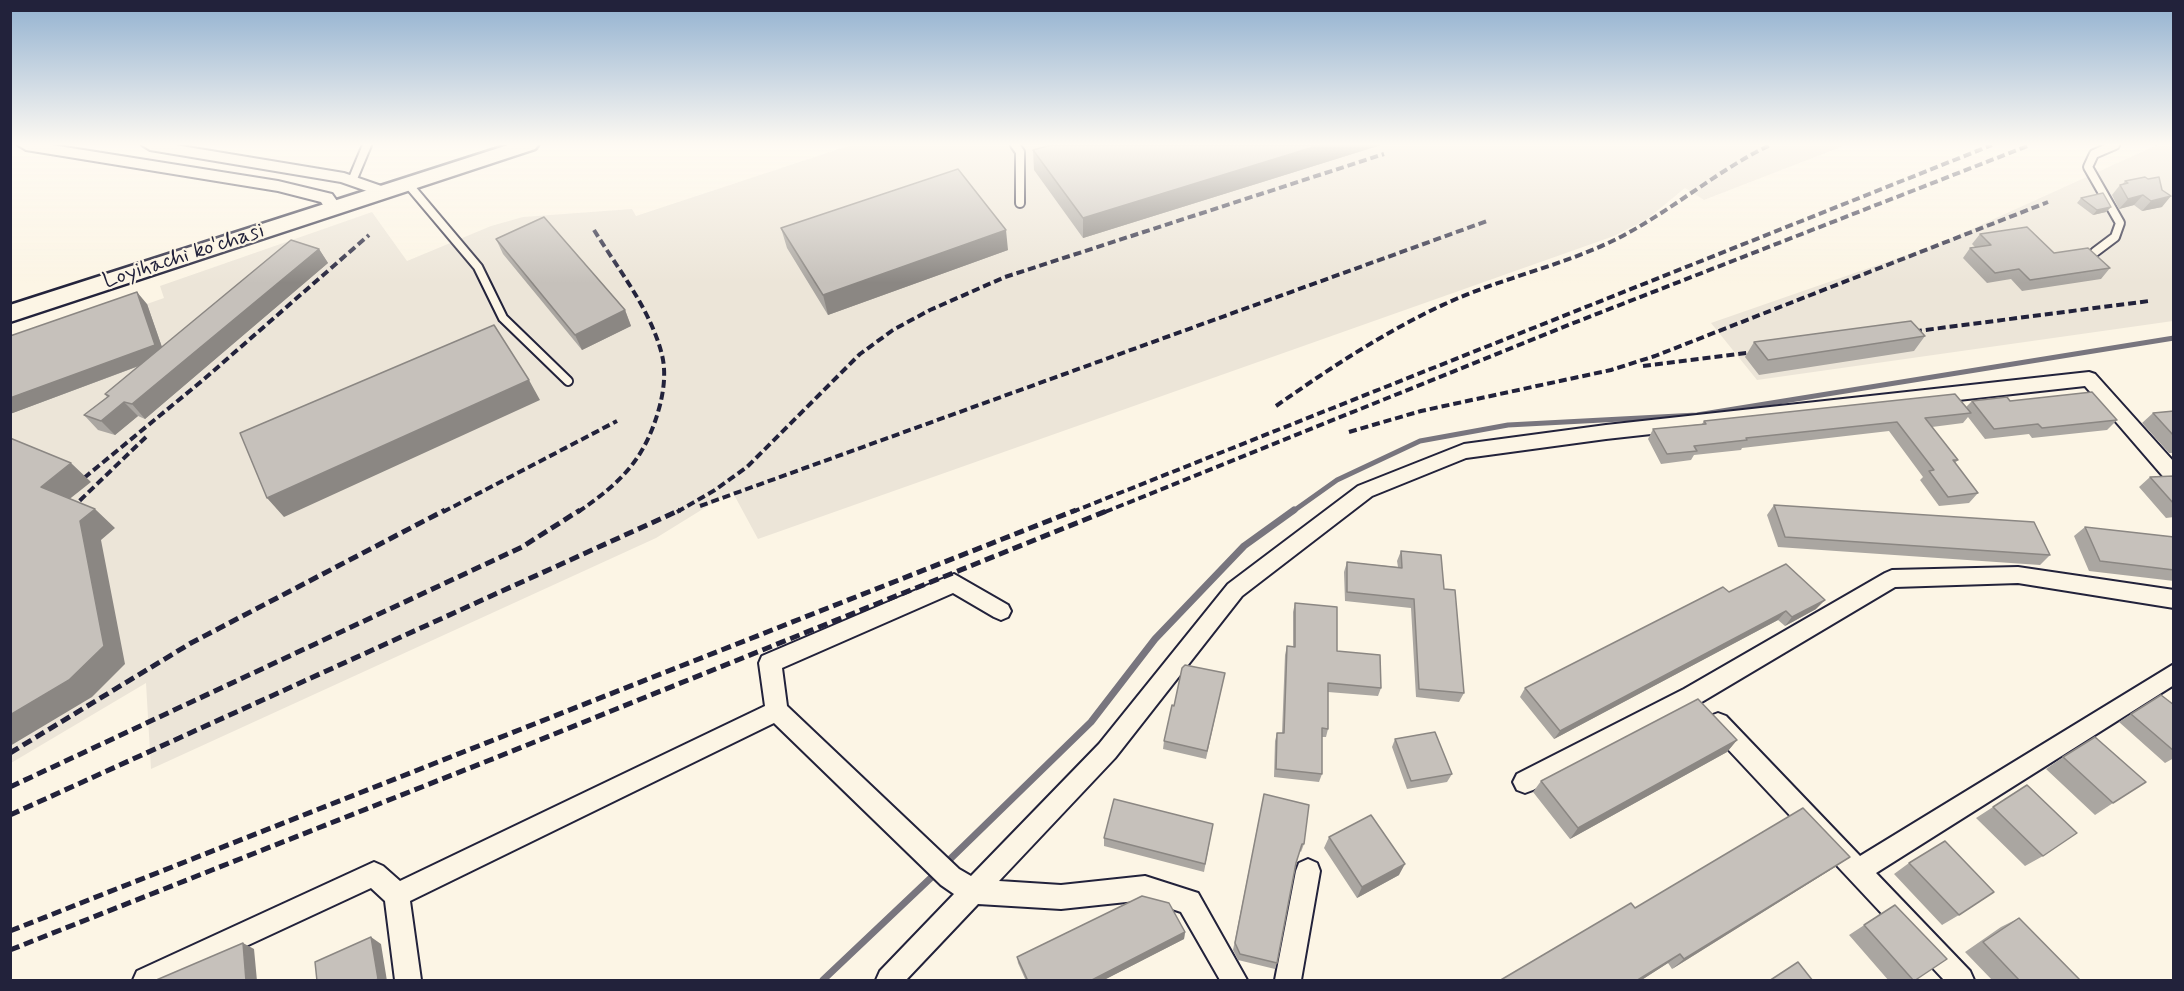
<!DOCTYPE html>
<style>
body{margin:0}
#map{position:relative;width:2184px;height:991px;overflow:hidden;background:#fcf5e5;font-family:Mynerve,sans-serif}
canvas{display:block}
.frame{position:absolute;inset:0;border:12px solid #22223b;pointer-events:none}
</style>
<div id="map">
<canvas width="2184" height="991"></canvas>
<div class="frame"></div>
</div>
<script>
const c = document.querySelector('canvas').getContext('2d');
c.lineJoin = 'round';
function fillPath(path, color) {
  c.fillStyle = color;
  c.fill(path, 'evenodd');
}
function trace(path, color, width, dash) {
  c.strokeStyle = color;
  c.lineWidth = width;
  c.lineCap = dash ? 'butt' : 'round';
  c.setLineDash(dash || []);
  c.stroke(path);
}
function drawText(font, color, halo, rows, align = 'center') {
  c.font = font + ' Mynerve,sans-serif';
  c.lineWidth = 4.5;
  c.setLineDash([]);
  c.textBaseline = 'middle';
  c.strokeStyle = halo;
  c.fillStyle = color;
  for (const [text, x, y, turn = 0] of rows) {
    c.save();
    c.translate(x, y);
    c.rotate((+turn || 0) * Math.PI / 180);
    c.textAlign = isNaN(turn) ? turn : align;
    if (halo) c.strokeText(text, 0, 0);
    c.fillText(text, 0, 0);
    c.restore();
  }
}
fillPath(new Path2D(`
 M851 145H1846L1704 200 1685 188 1646 220 1614 236 758 539 732 491 656 538 151 769 146 683 11 763 10 352 164 298 160 286 372 212 407 261 491 226 523 217 632 209 636 216Z
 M2157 145H2173V321L1757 380 1711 323 1941 243Z`), '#ece5d8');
trace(new Path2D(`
 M1292 512 1337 480 1420 441 1508 425 1697 415 2174 338`), '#78757e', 5);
trace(new Path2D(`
 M943 866 1091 722 1155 639 1244 546 1294 510
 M823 980 936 873`), '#78757e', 7);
const lane = new Path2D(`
 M1015 145 1020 152V203
 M352 181 367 145
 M408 184 478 267 503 318 568 381
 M2095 252 2115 237 2120 223 2088 167 2094 154 2115 145`);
const street = new Path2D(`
 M18 145H52L278 181 332 194 342 208 334 213 328 212 321 202 278 191 26 150Z
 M142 145H175L344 173 390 189 392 192 384 197 341 182 150 150Z
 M2089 372 2095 374 2174 462V483L2167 481 2085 386 1606 439 1466 458 1372 496 1242 596 1115 758 999 881 1061 885 1145 876 1198 893 1247 980H1220L1181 912 1145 900 1061 909 978 904 906 980H876L880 971 954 894 941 885 774 723 410 901 421 980H395L385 901 371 888 173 980H133L137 971 374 862 383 866 400 881 765 706 759 663 762 656 954 574 1008 605 1011 611 1008 617 1001 620 994 617 953 593 782 668 787 706 959 869 971 876 1099 744 1228 584 1358 486 1464 444 1606 425Z
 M2018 567 2174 590V608L2018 583 1895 587 1700 703 1533 790 1525 793 1517 790 1513 782 1517 774 1684 689 1885 573 1892 570Z
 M2174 664V685L1876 873 1970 971 1974 980H1944L1710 730 1707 723 1710 716 1718 713 1726 716 1860 856Z
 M1308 859 1317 863 1320 871 1301 980H1275L1296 871 1299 863Z`);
const secondary = new Path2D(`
 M508 145H538L535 149 10 322V305Z`);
trace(lane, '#22223b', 12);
trace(street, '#22223b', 4);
trace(secondary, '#22223b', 5);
trace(lane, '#fcf5e5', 8);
fillPath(street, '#fcf5e5');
fillPath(secondary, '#fcf5e5');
trace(new Path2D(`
 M1902 333 2149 301
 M1643 366 1762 351
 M1276 406C1333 366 1392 327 1456 299 1505 278 1558 266 1606 244 1665 217 1712 173 1770 145
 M1349 432 1421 411 1611 370 1655 356 2048 202
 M84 478 203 380 369 235
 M700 506 1487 221
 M71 509 148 435
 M443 512 617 421
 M578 512C622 482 646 458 660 405 664 389 666 371 662 355 651 310 618 269 594 230
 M677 512 715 490 747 467 860 354 893 330 930 310 1005 277 1384 154
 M1072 512 1992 145
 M1105 512 1571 324 2030 145`), '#22223b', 4, [8, 4]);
trace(new Path2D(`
 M10 753 191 643 445 510
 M10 787 522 547 580 510
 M10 815 680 510
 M10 931 1076 510
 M10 950 490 760 1109 510`), '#22223b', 5, [10, 5]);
fillPath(new Path2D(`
 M1051 145H1381L1083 238 1034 170 1033 150Z
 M2125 181 2162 207 2142 211 2134 205 2119 209 2112 195 2120 185H2122Z
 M2081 198 2111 207 2106 212 2093 215 2077 203Z
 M781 228 1008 250 828 315 787 248Z
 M1980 234 2054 253 2110 268 2101 279 2022 291 2011 279 1987 283 1963 258 1970 248 1975 247 1972 244Z
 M496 239 625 310 631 326 582 350 503 254Z
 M319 249 328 263 145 419 138 416 115 435 98 430 84 415 107 397 105 394 139 366 10 414V336L147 304 162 347Z
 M1925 336 1914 351 1759 375 1745 357 1754 342Z
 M1972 401H2010L2117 420 2107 430 2032 438 2029 434 1985 439 1968 417 1963 423 1932 427 1958 460 1955 463 1978 493 1969 503 1939 506 1920 480 1923 477 1889 431 1742 448 1741 450 1694 455 1691 460 1661 464 1648 439 1653 429 1702 424 1704 421 1966 407Z
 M2174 411V453H2169L2142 423 2153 413Z
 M2174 476V517L2166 518 2139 487 2150 477Z
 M1774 505 2050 555 2040 565 1778 547 1767 515Z
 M2085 527 2174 537V581L2089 571 2074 536Z
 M1401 551 1444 589 1464 693 1459 702 1416 697 1411 608 1345 601 1344 572 1347 562 1398 567 1397 561Z
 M1729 592 1816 609 1785 626 1778 620 1554 739 1520 697 1525 688Z
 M1295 603 1337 651 1381 688 1378 696 1328 692V729L1326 737H1322V774L1319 782 1274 777 1275 741 1277 733H1282L1285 655 1287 646 1293 647V612Z
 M1225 673 1206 759 1163 749 1164 741 1174 706Z
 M2174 705V758L2165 763 2119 722 2131 714Z
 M1395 739 1452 774 1447 782 1407 789 1392 747Z
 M1737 740 1727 752 1570 839 1533 792 1541 781Z
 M2063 757 2113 803 2095 815 2046 769Z
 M1264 794 1304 844 1301 852 1300 851 1296 863 1277 963 1275 969 1238 960 1233 950Z
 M1993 807 2043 856 2025 866 1976 818Z
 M1213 824 1204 872 1104 846V838Z
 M1329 837 1399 875 1357 898 1324 848Z
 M1909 863 1959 915 1942 925 1894 874Z
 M1835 867 1672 969 1668 963 1640 981H1499L1635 908Z
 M1895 905 1914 981H1889L1849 935Z
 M2019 918 2081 981H1993L1965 952 2001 927Z
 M1185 932 1184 939 1102 981H1026L1018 963 1017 957Z`), '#aaa6a1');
fillPath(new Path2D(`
 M1320 145H1381L1083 238V218Z
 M2143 195 2134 205 2119 209 2128 199Z
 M2171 196 2162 207 2142 211 2151 201Z
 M2111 207 2106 212 2093 215 2097 210Z
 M1006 230 1008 250 828 315 823 295Z
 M319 249 328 263 145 419 132 404Z
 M137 292 147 304 165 356 10 414V398Z
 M625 310 631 326 582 350 575 335Z
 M529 380 540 400 284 517 267 498Z
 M124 402 138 416 115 435 101 421Z
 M71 463 91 482 62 505 41 487Z
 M95 509 115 528 101 540 125 664 92 697 10 746V715L80 521Z
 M1825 600 1816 609 1785 626 1792 617Z
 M1786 611 1778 620 1554 739 1560 731Z
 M1737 740 1727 752 1570 839 1578 828Z
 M1850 857 1835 867 1672 969 1684 959Z
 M1405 864 1399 875 1357 898 1362 887Z
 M1185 932 1184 939 1102 981H1090Z
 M371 937 381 944 387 981H374Z
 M243 943 254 949 257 981H246Z
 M1680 954 1668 963 1640 981H1636Z`), '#8b8783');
const building = new Path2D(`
 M1051 145H1320L1083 218 1033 150Z
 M958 169 1006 230 823 295 781 228Z
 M2145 177 2148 179 2159 177 2162 190 2171 196 2151 201 2143 195 2128 199 2120 185 2128 183 2125 181Z
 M2103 193 2111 207 2097 210 2081 198Z
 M544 217 625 310 575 335 496 239Z
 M2027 227 2054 253 2088 248 2110 268 2030 280 2019 269 1995 273 1970 248 1991 245 1980 234Z
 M291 240 319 249 132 404 124 402 101 421 84 415 109 396 105 394Z
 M137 292 155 345 10 398V336Z
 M1911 321 1925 336 1768 360 1754 342Z
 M494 325 529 380 267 498 240 433Z
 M2092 392 2117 420 2042 428 2038 424 1994 429 1972 401 2007 397 2010 401Z
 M1955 394 1971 413 1925 418 1958 460H1953L1978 493 1948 497 1929 471 1934 470 1897 422 1746 438 1747 440 1694 446 1697 451 1667 454 1653 429 1706 424 1704 421Z
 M2174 411V436L2153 413Z
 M10 438 71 463 41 487 95 509 80 521 104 646 69 680 10 715Z
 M2174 476V504L2150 477Z
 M1774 505 2034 522 2050 555 1785 537Z
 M2085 527 2174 537V570L2100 561Z
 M1401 551 1441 555 1444 589 1455 590 1464 693 1419 689 1414 599 1347 592V562L1402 568Z
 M1786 564 1825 600 1792 617 1786 611 1560 731 1525 688 1723 587 1729 592Z
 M1295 603 1337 607V651L1380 655 1381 688 1328 683V729L1322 728V774L1276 769 1277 733H1284L1287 646 1295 647Z
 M1185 665 1225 673 1207 751 1164 741 1172 705 1174 706 1182 668Z
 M2161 695 2174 705V751L2131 714Z
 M1698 699 1737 740 1578 828 1541 781Z
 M1435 732 1452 774 1411 781 1395 739Z
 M2095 737 2146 782 2113 803 2063 757Z
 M2027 785 2077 833 2043 856 1993 807Z
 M1264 794 1309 805 1304 844H1302L1296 863 1277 963 1240 954 1235 943Z
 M1114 799 1213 824 1205 864 1104 838Z
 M1803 808 1850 857 1684 959 1680 954 1636 981H1499L1631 903 1635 908Z
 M1371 815 1405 864 1362 887 1329 837Z
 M1945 841 1994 892 1959 915 1909 863Z
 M1142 896 1169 903 1185 932 1090 981H1028L1017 957Z
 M1895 905 1947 959 1914 981 1864 925Z
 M2019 918 2081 981H2020L1983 942Z
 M371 937 378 979 374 981H317L315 962Z
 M243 943 246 981H154Z
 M1798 962 1813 981H1769Z`);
fillPath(building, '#c6c1bb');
trace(building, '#8b8783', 1.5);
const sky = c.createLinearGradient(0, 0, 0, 283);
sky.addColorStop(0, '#92b1d0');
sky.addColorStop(0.51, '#fefaf3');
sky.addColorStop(1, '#fefaf300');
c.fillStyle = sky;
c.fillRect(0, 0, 2184, 283);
drawText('22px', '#22223b', '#fcf5e5', [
 ["Loyihachi ko'chasi",184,257,-18]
]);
</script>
